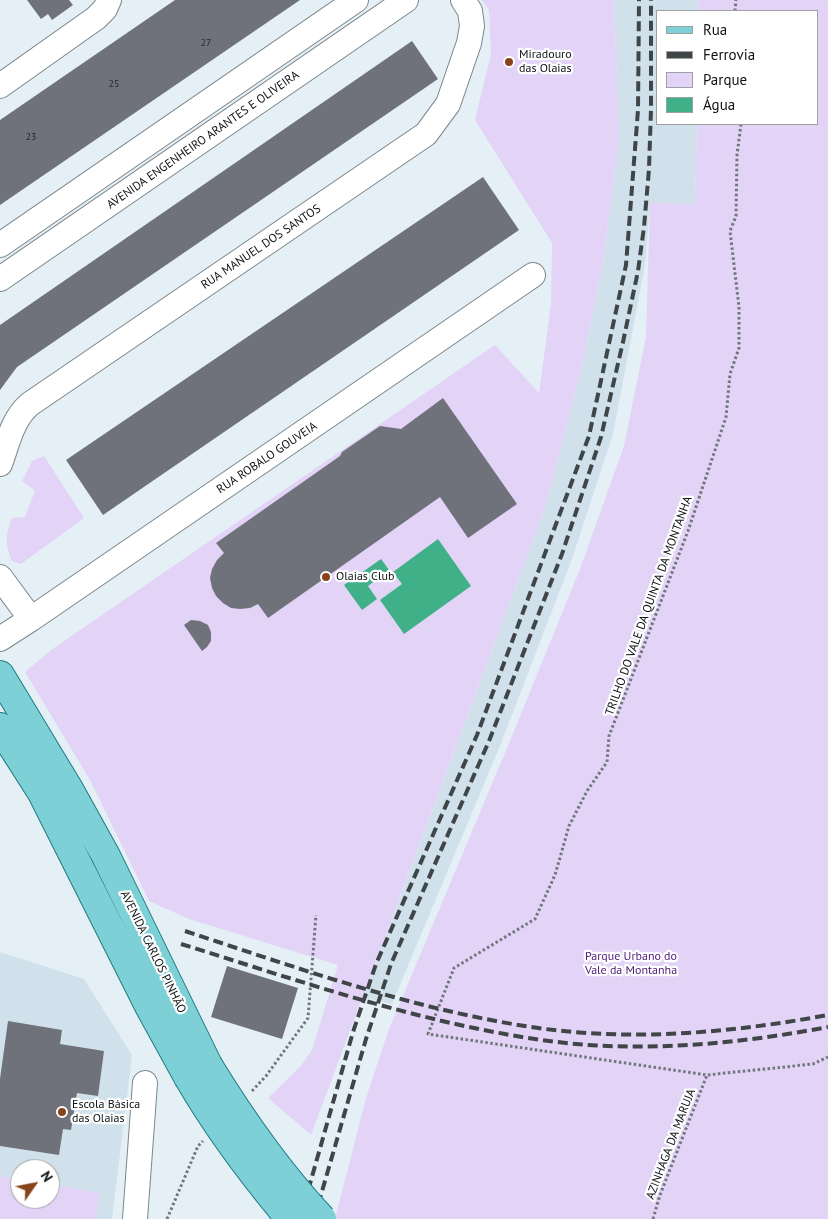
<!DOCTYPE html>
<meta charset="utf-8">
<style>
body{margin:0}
#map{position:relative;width:828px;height:1219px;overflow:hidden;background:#e5f0f6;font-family:"PT Sans",sans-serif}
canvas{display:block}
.legend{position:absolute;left:656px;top:10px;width:162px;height:115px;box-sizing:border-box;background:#fff;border:1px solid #9fa0a1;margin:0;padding:6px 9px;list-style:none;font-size:15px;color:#0e1214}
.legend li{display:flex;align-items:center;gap:10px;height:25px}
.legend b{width:25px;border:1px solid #9fa0a1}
.north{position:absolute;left:10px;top:1159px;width:50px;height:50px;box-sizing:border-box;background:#fff;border:1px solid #9fa0a1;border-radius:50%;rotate:57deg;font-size:14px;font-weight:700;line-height:20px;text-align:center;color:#0e1214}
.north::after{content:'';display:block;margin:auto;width:18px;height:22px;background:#88431a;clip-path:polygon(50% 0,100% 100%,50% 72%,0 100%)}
</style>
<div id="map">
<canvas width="828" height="1219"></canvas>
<ul class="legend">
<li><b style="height:6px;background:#7dd1d6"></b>Rua</li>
<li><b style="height:6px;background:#404548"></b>Ferrovia</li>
<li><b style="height:14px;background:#e2d3f7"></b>Parque</li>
<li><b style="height:14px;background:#40b088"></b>Água</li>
</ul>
<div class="north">N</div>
</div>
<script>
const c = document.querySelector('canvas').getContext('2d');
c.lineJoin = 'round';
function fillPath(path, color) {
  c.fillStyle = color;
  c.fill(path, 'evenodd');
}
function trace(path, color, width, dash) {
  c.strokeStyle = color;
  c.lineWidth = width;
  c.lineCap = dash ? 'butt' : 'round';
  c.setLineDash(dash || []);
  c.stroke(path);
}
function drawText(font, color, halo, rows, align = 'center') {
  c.font = font + ' "PT Sans",sans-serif';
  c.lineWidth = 4.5;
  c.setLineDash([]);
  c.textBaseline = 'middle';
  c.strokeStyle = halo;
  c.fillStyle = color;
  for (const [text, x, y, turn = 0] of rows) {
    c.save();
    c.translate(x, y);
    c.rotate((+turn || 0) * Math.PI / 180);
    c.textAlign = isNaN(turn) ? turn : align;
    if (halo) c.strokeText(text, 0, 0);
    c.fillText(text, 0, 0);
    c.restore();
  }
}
fillPath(new Path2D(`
 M614 0H697L698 11H657V124H697L695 205 650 204 645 265 613 434 572 559 500 746 392 1004 363 997 545 508 581 370 603 263 619 140Z
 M0 952 84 979 132 1055 112 1219H0ZM20 1169H50V1199H20Z`), '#d0e1ec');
fillPath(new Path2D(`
 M482 0H614L619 140 603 263 581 370 545 508 311 1135 268 1098 301 1066 312 1050 338 965 189 919 149 901 90 780 25 672 51 650 495 345 539 393 551 305 552 243 475 120 491 54 489 10Z
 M697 0H828V1219H335L366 1098 389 1029 507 748 580 569 624 446 646 337 650 203 695 204 697 124H817V11H698Z
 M44 456 84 518 21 564 12 561C5 546 5 534 12 518L25 517 35 491 22 481 32 461Z
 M0 1176 20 1179V1199H50V1184L100 1193 96 1219H0Z`), '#e2d3f7');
fillPath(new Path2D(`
 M438 539 471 586 404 634 380 600 402 584 393 572Z
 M381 559 389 570 368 586 377 599 362 610 344 585Z`), '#40b088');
fillPath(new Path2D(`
 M27 0H69L73 5 52 20 48 14 41 19Z
 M175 0H300L0 205V120Z
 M412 41 438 79 17 367 0 390V325Z
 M483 177 519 230 103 515 66 460Z
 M443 398 517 504 468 538 440 497 268 618 258 604 250 608 240 609 231 608 223 603 216 596 212 588 210 578 212 569 217 560 224 553 216 543 340 456 342 452 380 426 401 429Z
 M191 620 200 621 208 625 211 632V641L207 647 202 651 184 625Z
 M227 966 298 988 282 1039 211 1017Z
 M8 1021 62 1030 60 1044 104 1051 98 1096 77 1093 71 1130 63 1129 59 1155 0 1146V1079Z`), '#6f727b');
const minor = new Path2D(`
 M0 86 96 18 105 9 109 0
 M0 245 356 0
 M0 279 406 0
 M0 464C8 443 12 419 30 404L426 134 448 104 469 43 472 26 470 11 463 0
 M0 577 31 619
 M0 639 31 619 533 275
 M135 1219 145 1083`);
const major = new Path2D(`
 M0 675 70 791 106 856 208 1065
 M0 727 42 793 149 1006 188 1077`);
trace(minor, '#7c868c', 26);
trace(major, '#1e7a80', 30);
trace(new Path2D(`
 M735 11 736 0
 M741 124 737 155 736 216 730 231 739 307V348L730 374 726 417 688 531 609 736 607 762 587 791 569 826 555 875 535 919 454 968 428 1034 707 1075 813 1064 828 1057
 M252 1091 266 1076 308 1018 316 915
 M167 1219 198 1146 203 1141
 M653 1219 660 1195 707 1075`), '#70777b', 3, [2.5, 2.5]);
trace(minor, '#fff', 24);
trace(major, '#7dd1d6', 28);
trace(new Path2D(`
 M185 931C298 968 412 1009 531 1027 630 1042 730 1033 828 1015
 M181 944C297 980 414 1021 535 1039 631 1054 733 1045 828 1027
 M300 1219 353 1032 376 964 477 735 589 436 626 265 638 110 639 0
 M314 1219 366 1039 391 964 489 741 562 554 601 437 623 342 638 271 644 227 649 169 651 109V0`), '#404548', 4, [10, 5]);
const majorBridge = new Path2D(`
 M208 1065C241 1119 278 1172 322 1219
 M188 1077C217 1127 252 1174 290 1219`);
trace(majorBridge, '#1e7a80', 30, []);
trace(majorBridge, '#7dd1d6', 28);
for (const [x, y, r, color] of [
 [509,62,5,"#88431a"],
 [326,577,5,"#88431a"],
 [62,1112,5,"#88431a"]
]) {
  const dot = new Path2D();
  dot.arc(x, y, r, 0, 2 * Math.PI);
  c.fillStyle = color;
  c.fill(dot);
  trace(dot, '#fff', 2);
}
drawText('10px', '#262a2e', null, [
 ["27",206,43],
 ["25",114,84],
 ["23",31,137]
]);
drawText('12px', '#0e1214', '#fff', [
 ["Miradouro",519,55],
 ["das Olaias",519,69],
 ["Olaias Club",336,577],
 ["Escola Básica",72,1105],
 ["das Olaias",72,1119]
], 'left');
drawText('12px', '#0e1214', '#fff', [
 ["AVENIDA ENGENHEIRO ARANTES E OLIVEIRA",203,140,-35],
 ["RUA MANUEL DOS SANTOS",261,247,-34],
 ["RUA ROBALO GOUVEIA",267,458,-34],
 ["TRILHO DO VALE DA QUINTA DA MONTANHA",649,606,-70],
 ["AVENIDA CARLOS PINHÃO",153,952,64],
 ["AZINHAGA DA MARUJA",671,1144,-69]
]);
drawText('12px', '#4c1a76', '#fff', [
 ["Parque Urbano do",631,957],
 ["Vale da Montanha",631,971]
]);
</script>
